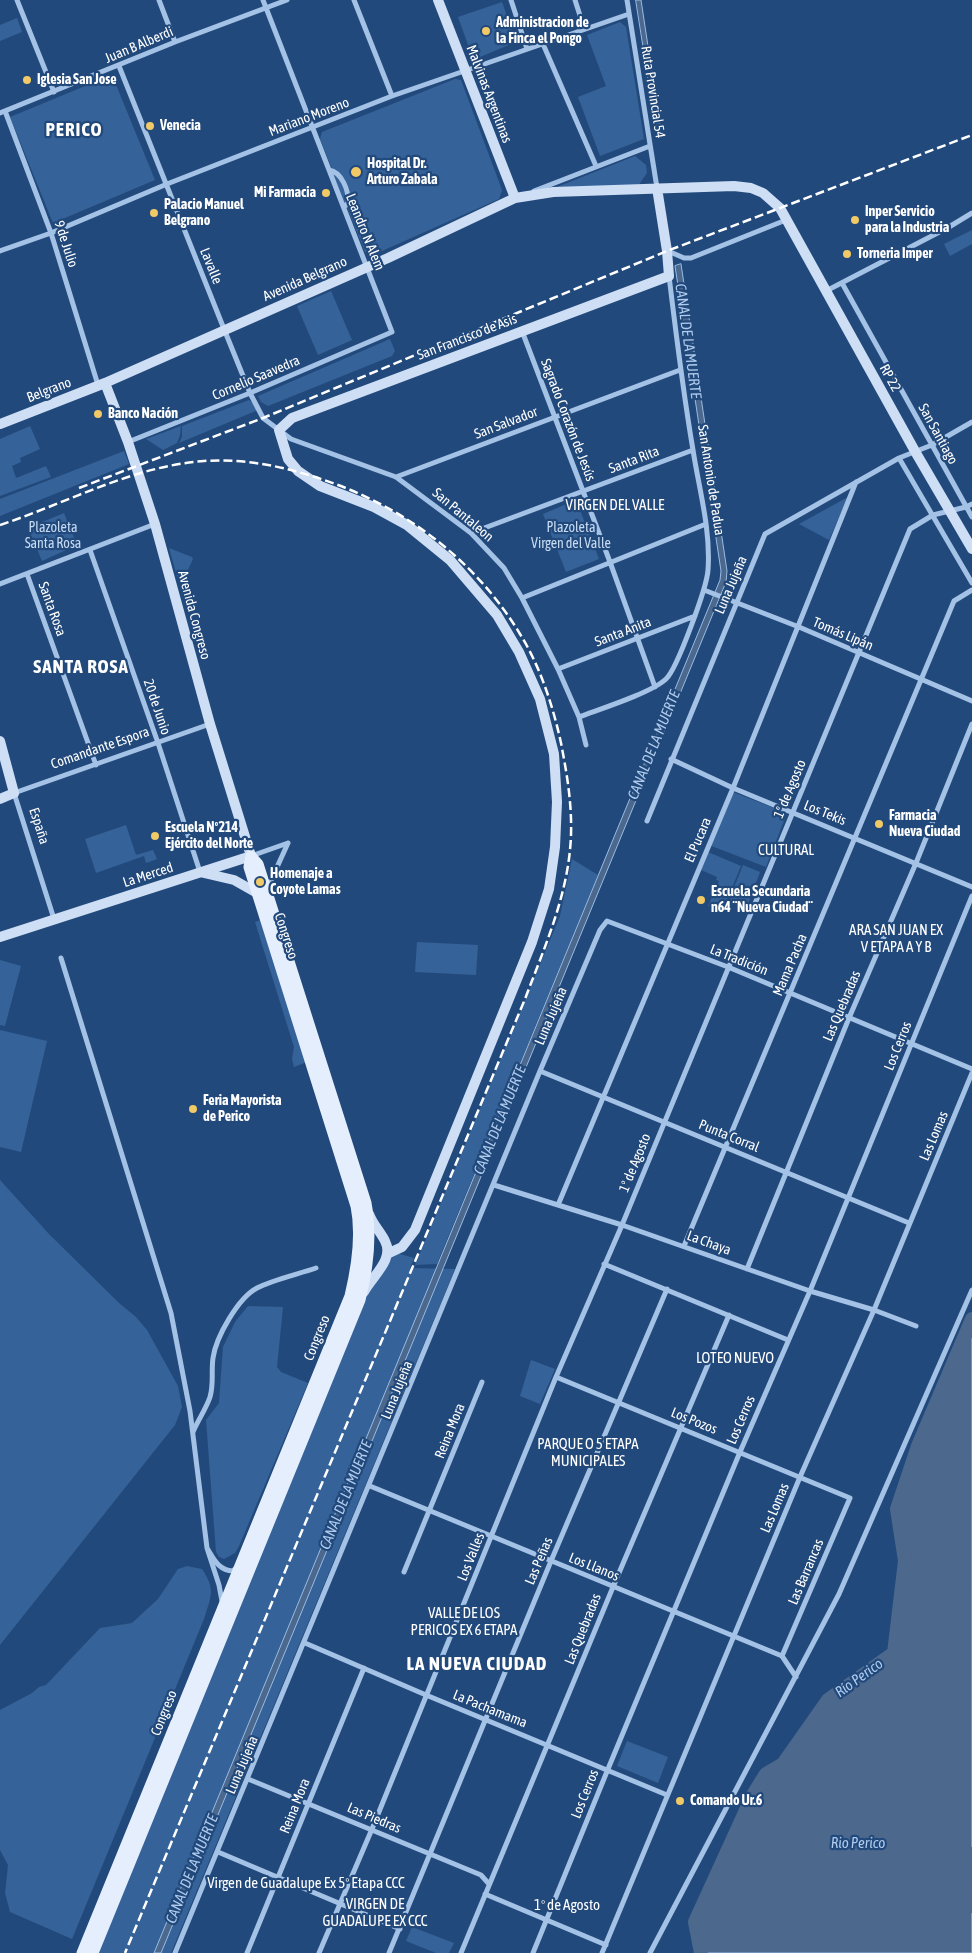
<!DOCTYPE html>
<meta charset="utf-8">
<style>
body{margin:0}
canvas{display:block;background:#22497b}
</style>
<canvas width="972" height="1953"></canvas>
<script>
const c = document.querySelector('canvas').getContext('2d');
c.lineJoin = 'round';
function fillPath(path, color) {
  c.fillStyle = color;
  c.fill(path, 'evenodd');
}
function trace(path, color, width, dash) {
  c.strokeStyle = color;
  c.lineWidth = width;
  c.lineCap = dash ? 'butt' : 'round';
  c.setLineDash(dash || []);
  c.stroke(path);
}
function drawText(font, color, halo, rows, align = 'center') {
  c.font = font + ' "Asap Condensed",sans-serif';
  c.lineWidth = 4.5;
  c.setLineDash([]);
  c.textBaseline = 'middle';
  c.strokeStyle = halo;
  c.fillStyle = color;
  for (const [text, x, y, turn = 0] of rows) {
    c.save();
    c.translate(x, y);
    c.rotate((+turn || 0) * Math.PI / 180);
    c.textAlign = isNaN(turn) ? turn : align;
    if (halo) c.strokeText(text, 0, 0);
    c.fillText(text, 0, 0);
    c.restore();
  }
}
fillPath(new Path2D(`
 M502 2 516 42 480 57 471 53 458 17Z
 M17 18 22 32 0 41V25Z
 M620 22 626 27 644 139 600 156 578 97 606 86 587 35Z
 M112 75 155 180 53 223 10 117Z
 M455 79 461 80 502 190 499 199 373 255 365 252 345 202 342 204 330 174H334L320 139 322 132Z
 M635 156 646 165 647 173 638 186 557 187Z
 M972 230V244L950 256 944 244Z
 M331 291 352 340 318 355 297 306Z
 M390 339 395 351 392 356 268 406 261 402 258 396Z
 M249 400 258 406V410L179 443 182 437V426Z
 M30 426 40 449 20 458 21 462 12 466 16 478 46 466 51 477 0 496V439Z
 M181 426 180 435 177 443 163 450 146 439Z
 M124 451 129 464 0 516V499Z
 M848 497 829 540 799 524Z
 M576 500 599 559 566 572 543 514Z
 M64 513 77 545 42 561 28 528Z
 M169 548 192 557 193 559 182 583H179Z
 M730 791 787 813 766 867 709 845Z
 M126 825 136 855 153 850 157 859 146 863 144 856 96 873 85 839Z
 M708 852 741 866 722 912 708 906 719 881 716 880 717 877 701 870Z
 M572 859 598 875 437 1264 415 1265 560 916Z
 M743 865 760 872 747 907 729 900Z
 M260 920 307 1062 294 1067 292 1059 294 1047 255 922Z
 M417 942 478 945 476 975 415 972Z
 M0 960 21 966 5 1026 0 1025Z
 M0 1030 47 1041 21 1152 0 1147Z
 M0 1180 49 1234 119 1303 136 1317 147 1330 178 1386 182 1407 175 1425 0 1645Z
 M390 1251 414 1258 410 1268 455 1269 171 1953H96L366 1289Z
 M248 1306 283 1307 277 1367 281 1372 308 1383 239 1546 235 1553 224 1559 219 1557 216 1552 206 1420 219 1403 223 1347 235 1322Z
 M531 1360 555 1369 540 1404 520 1396Z
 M187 1566 202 1569C216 1590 211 1596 204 1619L72 1939 10 1912 5 1893 8 1865 0 1850V1710L32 1693 39 1687 46 1685 100 1628 132 1623 158 1599 178 1569Z
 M627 1741 668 1757 658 1783 617 1766Z
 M412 1927 454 1943 449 1953H436L406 1941Z`), '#356298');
const water = new Path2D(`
 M636 0H641L661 132 657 133Z
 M681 264 727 571 726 582 161 1953H154L720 580 721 571 675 266Z
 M972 1319V1854L965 1865 968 1896 972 1906V1953H701L695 1922 753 1795 766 1774 783 1764 828 1700 894 1653 905 1561 897 1509 918 1446Z`);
fillPath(water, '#4c688d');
trace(water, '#98bce6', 1);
trace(new Path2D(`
 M972 1854 965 1865 968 1896 972 1906
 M701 1953 695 1922 753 1795 766 1774 783 1764 828 1700 894 1653 905 1561 897 1509 918 1446 972 1319`), '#4c688d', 14);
trace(new Path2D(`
 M17 0 54 92
 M159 0 175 42
 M354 0 392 96
 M511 0 527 49
 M575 0 584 28
 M627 0 657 188
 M543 44 596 166
 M119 66 224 329 250 393 263 418 291 439 396 477 471 533 504 568 522 598 558 669 579 717 586 745
 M5 111 51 233 98 385
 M0 113 175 42 287 0
 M329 170C342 172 349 191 348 203L344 207
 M534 191 650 146
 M0 251 51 233 167 184 392 96 629 14
 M668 251 684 258H691L786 220
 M842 283 972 517
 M826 291 949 227 972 213
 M522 331 610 562 655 687
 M128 442 250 393 392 332 263 0
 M899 458 972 583
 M396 477 680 370
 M471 533 693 450
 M90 550 158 743 200 872
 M27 574 96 765
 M0 584 155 524
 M704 590 799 627 972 701
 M522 598 706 524
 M558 669 695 616
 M579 717C600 709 651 693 666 679 677 669 707 587 708 570 711 530 699 489 693 450 683 392 676 334 669 276
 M671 759 733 788 972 887
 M647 821 765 534 899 458 932 445 972 422
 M251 856 288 843
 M268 887 288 843
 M54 919 14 793 210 724
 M61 958 171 1313 190 1411 207 1548
 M540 1071 909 1223
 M494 1185 622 1225 810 1291 874 1310 916 1326
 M558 1205 733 788 856 482
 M684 1246 954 601 972 590
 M604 1264 788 1340
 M747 1269 849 1018 916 863 972 724
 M556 1377 850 1498 782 1656
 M193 1432C198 1420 206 1409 210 1397 214 1384 211 1372 213 1358 216 1337 238 1298 257 1288 272 1280 299 1274 316 1268
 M370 1486 782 1656
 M404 1572 482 1382
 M222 1601 219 1585 207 1548C214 1559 218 1570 233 1571L236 1568
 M305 1643 426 1695 667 1795
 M782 1656 796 1677
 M248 1779 481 1875 489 1884
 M218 1852 400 1929
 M485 1894 606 1945
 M175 1953 540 1071 600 930 607 921 728 967 972 1069
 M247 1953 364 1668
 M319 1953 372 1829 556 1377 622 1225 910 529 933 515 966 507 972 504
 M389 1953 551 1561 667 1289
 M461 1953 613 1587 729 1315
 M533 1953 608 1769 740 1452 810 1291 972 896
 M602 1953 800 1477 874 1310 972 1073
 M650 1953 839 1594 972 1290`), '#a4c2e5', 5);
trace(new Path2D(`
 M438 0 515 198
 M0 424 105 383 388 258 515 198 553 192 734 186 751 188 763 193 780 208 916 453 972 549
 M0 741 14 793 0 799
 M204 873 234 880 257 893
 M0 937 251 856 210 724 155 524 128 442 105 383
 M387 1254 402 1247 415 1230 532 942 549 889 555 847 557 802 554 754 540 699 519 652 497 615 450 560 407 525 374 507 320 486 298 471 288 459 279 430 292 418 669 276 667 251 657 188
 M364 1292C371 1277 395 1260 385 1241 380 1231 373 1225 369 1214`), '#cddef5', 10);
trace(new Path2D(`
 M82 1953 350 1296C357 1267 362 1235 356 1206L249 867 251 856
 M93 1953 360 1300C368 1269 372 1235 366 1203L258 864 251 856`), '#e4eefd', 11);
trace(new Path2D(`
 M79 488 263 418 667 251 972 135
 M0 525C67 503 133 466 204 461 245 458 286 467 324 480 405 507 476 561 520 634 540 666 553 706 561 743 567 774 572 804 571 835 569 893 545 946 525 999L125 1953`), '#fff', 2.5, [9, 4]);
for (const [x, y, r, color] of [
 [486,31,5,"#f1c966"],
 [27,80,5,"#f1c966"],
 [150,126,5,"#f1c966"],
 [356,172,6,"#f1c966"],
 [326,193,5,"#f1c966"],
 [154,213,5,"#f1c966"],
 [855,220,5,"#f1c966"],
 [847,254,5,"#f1c966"],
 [98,414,5,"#f1c966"],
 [879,824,5,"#f1c966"],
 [155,836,5,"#f1c966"],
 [260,882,5,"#f1c966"],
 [701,900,5,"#f1c966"],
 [193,1109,5,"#f1c966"],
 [680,1801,5,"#f1c966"]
]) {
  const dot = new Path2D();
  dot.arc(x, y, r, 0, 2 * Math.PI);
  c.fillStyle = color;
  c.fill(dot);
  trace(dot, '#22497b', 2);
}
drawText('bold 14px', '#fff', '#22497b', [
 ["Administracion de",496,23],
 ["la Finca el Pongo",496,39],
 ["Iglesia San Jose",37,80],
 ["Venecia",160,126],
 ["Hospital Dr.",367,164],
 ["Arturo Zabala",367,180],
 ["Mi Farmacia",316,193,"right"],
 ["Palacio Manuel",164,205],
 ["Belgrano",164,221],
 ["Inper Servicio",865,212],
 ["para la Industria",865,228],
 ["Torneria Imper",857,254],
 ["Banco Nación",108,414],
 ["Farmacia",889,816],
 ["Nueva Ciudad",889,832],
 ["Escuela Nº214",165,828],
 ["Ejército del Norte",165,844],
 ["Homenaje a",270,874],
 ["Coyote Lamas",270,890],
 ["Escuela Secundaria",711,892],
 ["n64 ¨Nueva Ciudad¨",711,908],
 ["Feria Mayorista",203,1101],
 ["de Perico",203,1117],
 ["Comando Ur.6",690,1801]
], 'left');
drawText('14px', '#fff', '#22497b', [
 ["Juan B Alberdi",139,45,-23],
 ["Ruta Provincial 54",653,92,81],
 ["Malvinas Argentinas",489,94,69],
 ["Mariano Moreno",309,117,-21],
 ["Leandro N Alem",365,232,68],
 ["9 de Julio",66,244,72],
 ["Lavalle",211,266,68],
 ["Avenida Belgrano",305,279,-24],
 ["San Francisco de Asis",467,337,-21],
 ["Cornelio Saavedra",256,378,-23],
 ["RP 22",890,378,61],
 ["Belgrano",49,390,-21],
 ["Sagrado Corazón de Jesús",568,420,69],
 ["San Salvador",506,423,-21],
 ["San Santiago",938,434,61],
 ["Santa Rita",634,460,-21],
 ["San Antonio de Padua",711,480,81],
 ["San Pantaleon",463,515,40],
 ["Luna Jujeña",731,585,-67],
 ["Santa Rosa",52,609,70],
 ["Avenida Congreso",194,615,75],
 ["Santa Anita",623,632,-21],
 ["Tomás Lipán",843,634,23],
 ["20 de Junio",157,707,71],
 ["Comandante Espora",100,748,-19],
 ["1º de Agosto",790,789,-67],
 ["Los Tekis",825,813,22],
 ["España",39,826,72],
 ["El Pucara",698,840,-67],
 ["La Merced",148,875,-18],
 ["Congreso",286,936,72],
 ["La Tradición",739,960,22],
 ["Mama Pacha",790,965,-67],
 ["Las Quebradas",842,1006,-67],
 ["Luna Jujeña",551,1016,-67],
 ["Los Cerros",898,1046,-68],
 ["Punta Corral",729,1136,22],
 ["Las Lomas",934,1136,-67],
 ["1º de Agosto",635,1163,-68],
 ["La Chaya",709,1243,20],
 ["Congreso",317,1338,-68],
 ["Luna Jujeña",397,1390,-68],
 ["Los Cerros",741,1420,-67],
 ["Los Pozos",694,1421,22],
 ["Reina Mora",450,1431,-68],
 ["Las Lomas",775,1508,-67],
 ["Los Valles",471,1557,-68],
 ["Las Peñas",539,1561,-67],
 ["Los Llanos",594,1567,22],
 ["Las Barrancas",806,1572,-67],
 ["Las Quebradas",583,1629,-68],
 ["La Pachamama",490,1709,22],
 ["Congreso",164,1713,-68],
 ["Luna Jujeña",242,1765,-67],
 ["Los Cerros",585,1794,-68],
 ["Reina Mora",295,1806,-68],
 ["Las Piedras",374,1818,23]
]);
drawText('14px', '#c7dcf4', '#22497b', [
 ["Plazoleta",53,528],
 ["Santa Rosa",53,544],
 ["Plazoleta",571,528],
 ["Virgen del Valle",571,544]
]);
drawText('italic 15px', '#afcbed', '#22497b', [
 ["CANAL DE LA MUERTE",688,341,82],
 ["CANAL DE LA MUERTE",654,745,-68],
 ["CANAL DE LA MUERTE",500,1120,-68],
 ["CANAL DE LA MUERTE",346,1495,-68],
 ["Río Perico",859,1678,-36],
 ["Rio Perico",858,1843],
 ["CANAL DE LA MUERTE",192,1869,-68]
]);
drawText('15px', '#fff', '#22497b', [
 ["VIRGEN DEL VALLE",615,505],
 ["CULTURAL",786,850],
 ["ARA SAN JUAN EX",896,930],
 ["V ETAPA A Y B",896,947],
 ["LOTEO NUEVO",735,1358],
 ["PARQUE O 5 ETAPA",588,1444],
 ["MUNICIPALES",588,1461],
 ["VALLE DE LOS",464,1613],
 ["PERICOS EX 6 ETAPA",464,1630],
 ["Virgen de Guadalupe Ex 5º Etapa CCC",306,1883],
 ["VIRGEN DE",375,1904],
 ["GUADALUPE EX CCC",375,1921],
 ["1º de Agosto",567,1905]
]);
c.letterSpacing = '1px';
drawText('bold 19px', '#fff', '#22497b', [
 ["PERICO",74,130],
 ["SANTA ROSA",81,667],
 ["LA NUEVA CIUDAD",477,1664]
]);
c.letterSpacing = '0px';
</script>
